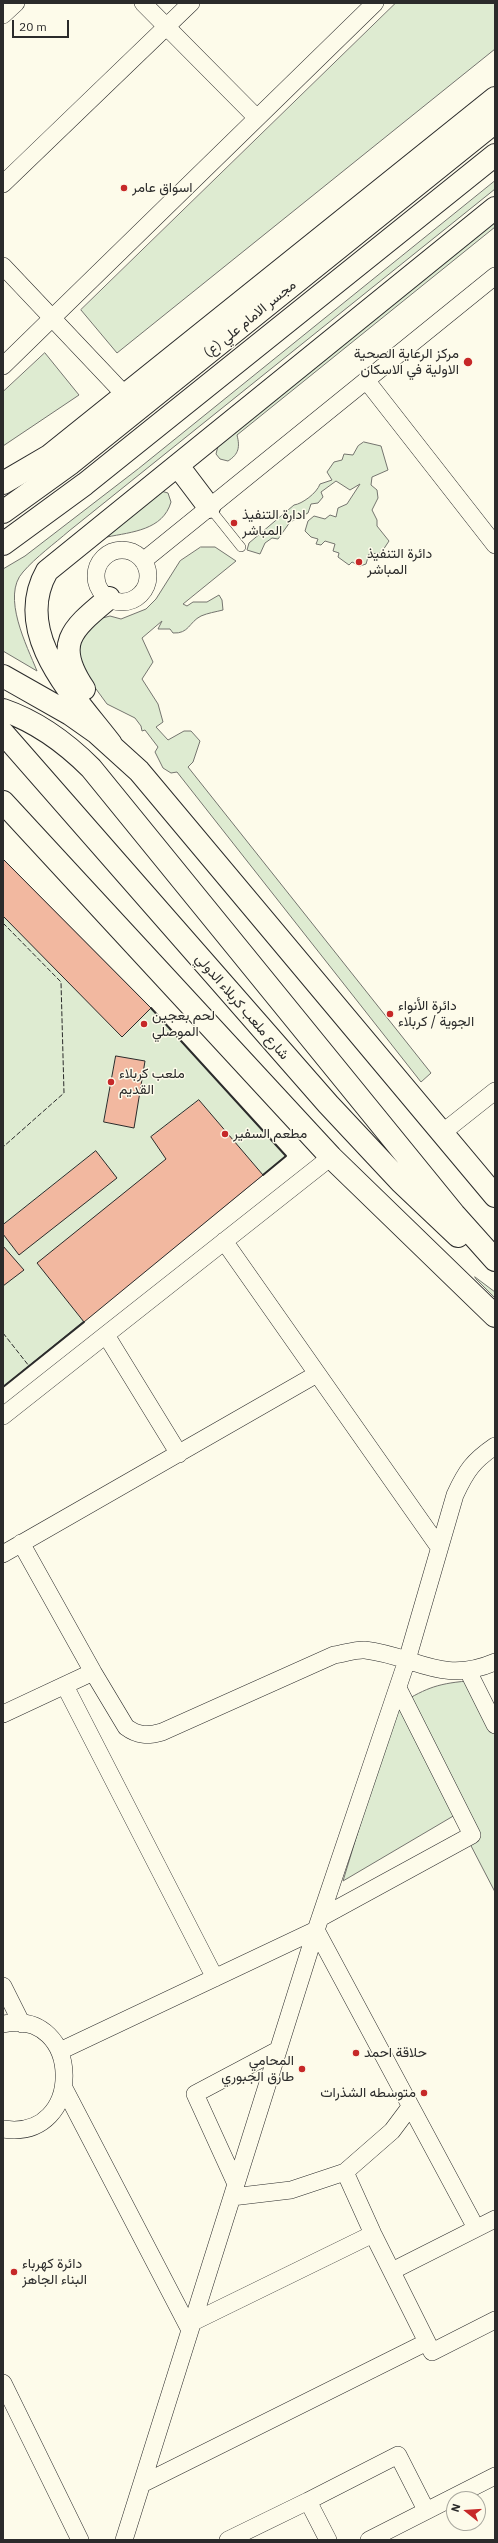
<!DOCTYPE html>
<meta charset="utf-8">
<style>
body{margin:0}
#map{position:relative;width:498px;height:2543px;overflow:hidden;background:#fdfbea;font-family:"IBM Plex Sans",sans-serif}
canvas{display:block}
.frame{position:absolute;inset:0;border:4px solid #2b2b2b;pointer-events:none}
.north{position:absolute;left:446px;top:2491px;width:40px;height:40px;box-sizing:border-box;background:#fdfbea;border:1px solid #a9a89e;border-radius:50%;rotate:287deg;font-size:11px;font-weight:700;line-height:16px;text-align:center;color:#2b2b2b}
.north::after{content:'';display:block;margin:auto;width:14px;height:18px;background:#c62828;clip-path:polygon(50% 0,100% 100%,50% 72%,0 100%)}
.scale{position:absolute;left:12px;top:20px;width:57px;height:18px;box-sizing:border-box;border:2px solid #2b2b2b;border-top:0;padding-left:5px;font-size:12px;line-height:14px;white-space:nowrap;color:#2b2b2b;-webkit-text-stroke:3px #fdfbea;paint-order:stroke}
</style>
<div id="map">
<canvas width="498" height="2543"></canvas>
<div class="frame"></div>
<div class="north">N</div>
<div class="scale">20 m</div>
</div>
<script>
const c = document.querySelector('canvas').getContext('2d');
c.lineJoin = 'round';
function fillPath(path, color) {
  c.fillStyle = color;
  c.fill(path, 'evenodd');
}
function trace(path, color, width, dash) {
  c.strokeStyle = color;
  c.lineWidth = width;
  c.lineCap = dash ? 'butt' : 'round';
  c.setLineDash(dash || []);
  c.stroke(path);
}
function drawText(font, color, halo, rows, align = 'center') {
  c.font = font + ' "IBM Plex Sans",Vazirmatn,sans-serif';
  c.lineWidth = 3;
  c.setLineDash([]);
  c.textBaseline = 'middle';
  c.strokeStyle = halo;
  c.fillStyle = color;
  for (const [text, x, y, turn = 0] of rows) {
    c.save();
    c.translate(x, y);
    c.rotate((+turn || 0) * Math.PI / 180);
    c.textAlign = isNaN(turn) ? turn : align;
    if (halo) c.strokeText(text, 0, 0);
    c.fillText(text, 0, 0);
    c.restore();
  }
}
const green = new Path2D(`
 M396 3H495V49L117 353 81 310Z
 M495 181V189L69 531C54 544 36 557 23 572 1 596 27 646 37 671L3 651V569L25 556 138 469Z
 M495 217V227L237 435C240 447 239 454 228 461L220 459 216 454 218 446Z
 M45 353 79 395 3 446V392Z
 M364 442 381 446 388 470 372 477 371 485 377 490 378 498 372 510 377 520V526L389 541 381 553 369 554 366 564 360 566 352 562 349 565 338 557 339 553 333 551 335 544 325 541 321 545 316 544 318 539 311 537 305 531 308 521 314 516 325 519 330 515 336 517 338 508 347 504 360 484 350 490 336 481 321 492 323 497 318 503 311 504 308 513 290 522 278 539 272 538 265 543 260 554 247 550 249 543 294 505C302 504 317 493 320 484L332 480 327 472 334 462 342 460 344 454 353 455 358 446Z
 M161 491 168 493 171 502C163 530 132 532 107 537L119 522Z
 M201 547H215L236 561 183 604 187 606 193 602H207L219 595 222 600 223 610C215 612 208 613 201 616 189 622 189 634 173 633L170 629H158L162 621 142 638 153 662 142 679 158 704 163 722 156 727 168 740 184 731H191L200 741 193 762 188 767 431 1073 421 1082 177 772 171 773 163 768 155 752 158 747 145 730 142 731 141 726 135 718 107 704 77 663 76 645 95 620 110 616 121 619 146 609 156 599 180 561Z
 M3 859 151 1008 286 1156 3 1387Z
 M475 1277 495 1292V1298L476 1279Z
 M467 1681 495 1735V1892L455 1815 343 1881 396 1706C425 1689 434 1684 467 1681Z`);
fillPath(green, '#deebd1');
trace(green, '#74746e', 1);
const building = new Path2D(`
 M3 859 151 1008 122 1037 3 916Z
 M116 1056 145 1061 134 1128 104 1122Z
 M199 1100 263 1175 84 1322 37 1263 166 1159 151 1137Z
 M96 1151 117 1178 19 1255 3 1234V1225Z
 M3 1246 24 1270 3 1286Z`);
fillPath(building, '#f2b8a0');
trace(building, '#2b2b2b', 1);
const lane = new Path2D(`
 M209 507 241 547`);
const street = new Path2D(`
 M143 3 257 118
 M3 15 16 3
 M3 184 191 3
 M3 266 125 395
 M3 366 375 3
 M366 380 495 545
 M96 576a26 26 0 1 1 52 0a26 26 0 1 1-52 0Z
 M143 561 495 276
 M442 1133 495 1091
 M224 1241 439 1547
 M106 1335 179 1454
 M3 1416 331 1157
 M21 1543 93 1672
 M3 1554 317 1374
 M468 1671 495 1725
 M65 1686 215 1978
 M3 1714 93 1672 126 1727C138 1736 148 1736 162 1732L334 1655C344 1654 355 1649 365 1650 416 1656 441 1685 495 1662
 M320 1918 472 1835 398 1688
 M3 1986 22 2024
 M3 2024C83 2007 86 2142 3 2129
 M60 2051 316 1930 476 2228
 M65 2090 190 2330
 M345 2172 373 2234 432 2352 495 2320
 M236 2184 195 2094 278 2050
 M232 2197 291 2190 345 2172 392 2131 410 2107
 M392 2271 495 2219
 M193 2322 373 2234
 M3 2383 80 2540
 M144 2483 427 2342
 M124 2540 316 1930 407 1660 455 1495C466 1471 473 1461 495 1446
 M228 2540 308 2501
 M328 2540 308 2501 398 2455 426 2510
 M369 2540 495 2476`);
const primary = new Path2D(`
 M178 466 209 507
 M3 483 49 456 495 98
 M3 676 70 714 97 733 139 771 495 1196
 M84 689C53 643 72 629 109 598
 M3 710C38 722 65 742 91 768L454 1214 495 1260
 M3 733 328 1104 401 1182 458 1236
 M111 744C75 697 11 634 47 571L495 208
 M3 802 331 1157 495 1316`);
const highway = new Path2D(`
 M3 512 71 463 495 122
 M3 544 85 484 495 155`);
trace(lane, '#2b2b2b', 10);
trace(street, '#2b2b2b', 18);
trace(primary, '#2b2b2b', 24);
trace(highway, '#2b2b2b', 24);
trace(lane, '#fdfbea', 9);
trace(street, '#fdfbea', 17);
trace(primary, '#fdfbea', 22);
trace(highway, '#fdfbea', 22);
trace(new Path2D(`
 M3 923 61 982 64 1093 3 1147
 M3 1333 29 1366`), '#2b2b2b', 1, [5, 2]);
trace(new Path2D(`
 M151 1008 286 1156 263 1175
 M3 1387 84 1322`), '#2b2b2b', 2);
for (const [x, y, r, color] of [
 [124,188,4,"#c62828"],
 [468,362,5,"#c62828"],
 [234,523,4,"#c62828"],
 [359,562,4,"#c62828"],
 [390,1014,4,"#c62828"],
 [144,1024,4,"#c62828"],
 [111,1082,4,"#c62828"],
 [225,1134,4,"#c62828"],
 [356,2053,4,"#c62828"],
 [302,2069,4,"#c62828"],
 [424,2093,4,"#c62828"],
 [14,2272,4,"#c62828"]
]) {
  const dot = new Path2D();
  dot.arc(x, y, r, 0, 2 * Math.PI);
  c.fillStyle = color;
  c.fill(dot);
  trace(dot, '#fdfbea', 1.5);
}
drawText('14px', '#2b2b2b', '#fdfbea', [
 ["اسواق عامر",132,188],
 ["مركز الرعاية الصحية",459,354,"right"],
 ["الاولية في الاسكان",459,370,"right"],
 ["ادارة التنفيذ",242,515],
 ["المباشر",242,531],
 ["دائرة التنفيذ",367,554],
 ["المباشر",367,570],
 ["دائرة الأنواء",398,1006],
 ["الجوية / كربلاء",398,1022],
 ["لحم بعجين",152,1016],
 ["الموصلي",152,1032],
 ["ملعب كربلاء",119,1074],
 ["القديم",119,1090],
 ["مطعم السفير",233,1134],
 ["حلاقة احمد",364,2053],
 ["المحامي",294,2061,"right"],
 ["طارق الجبوري",294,2077,"right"],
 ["متوسطه الشذرات",416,2093,"right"],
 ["دائرة كهرباء",22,2264],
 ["البناء الجاهز",22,2280]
], 'left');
drawText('14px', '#2b2b2b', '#fdfbea', [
 ["مجسر الامام علي (ع)",250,319,-39],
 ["شارع ملعب كربلاء الدولي",242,1007,49]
]);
</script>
